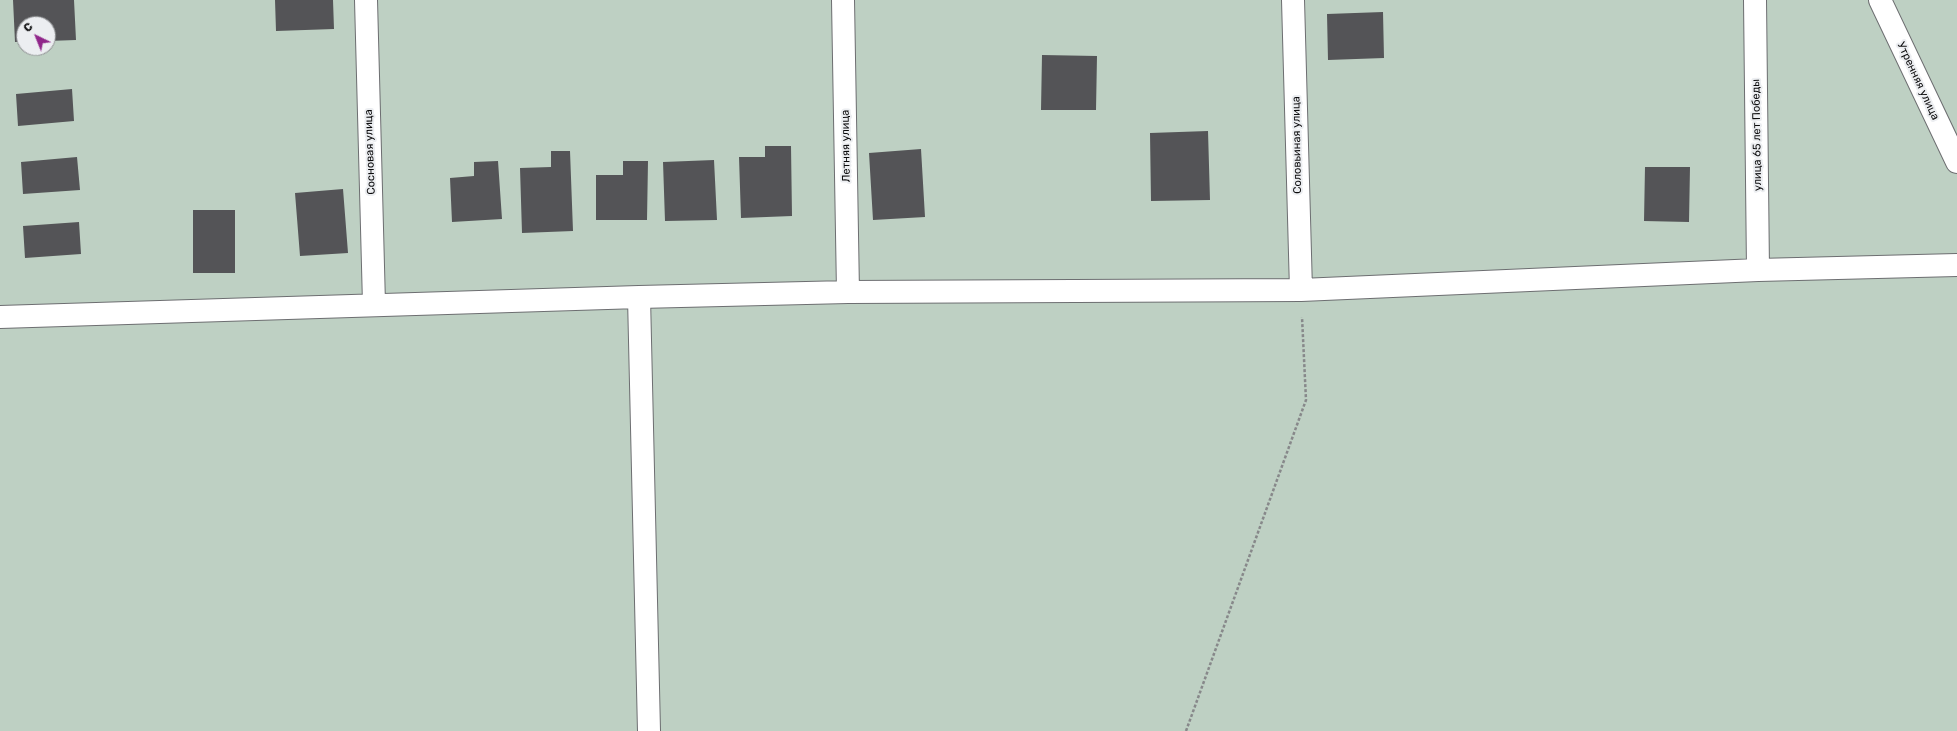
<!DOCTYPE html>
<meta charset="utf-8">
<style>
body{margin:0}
#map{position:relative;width:1957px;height:731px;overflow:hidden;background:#dfe1e4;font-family:Rubik,sans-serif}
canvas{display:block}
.north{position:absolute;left:16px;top:16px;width:40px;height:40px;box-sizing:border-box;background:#eceef1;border:1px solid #929496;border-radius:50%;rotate:317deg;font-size:11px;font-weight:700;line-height:16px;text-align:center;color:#0c0c0d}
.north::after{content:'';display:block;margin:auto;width:14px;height:18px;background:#90268a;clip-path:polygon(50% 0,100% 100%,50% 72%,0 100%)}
</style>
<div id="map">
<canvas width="1957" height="731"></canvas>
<div class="north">С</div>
</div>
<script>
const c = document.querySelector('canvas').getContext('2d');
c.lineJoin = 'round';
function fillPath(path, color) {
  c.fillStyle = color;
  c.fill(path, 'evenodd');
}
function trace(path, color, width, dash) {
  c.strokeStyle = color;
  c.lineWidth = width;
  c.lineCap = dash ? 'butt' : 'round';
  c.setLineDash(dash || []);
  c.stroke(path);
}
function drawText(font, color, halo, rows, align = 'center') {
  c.font = font + ' Rubik,sans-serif';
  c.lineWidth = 4;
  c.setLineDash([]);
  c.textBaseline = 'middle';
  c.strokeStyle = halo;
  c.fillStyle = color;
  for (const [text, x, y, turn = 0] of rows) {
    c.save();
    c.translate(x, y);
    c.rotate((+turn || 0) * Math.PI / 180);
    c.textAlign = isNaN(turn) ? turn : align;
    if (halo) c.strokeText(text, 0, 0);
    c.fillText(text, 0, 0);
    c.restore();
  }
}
fillPath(new Path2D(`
 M0 0H1957V731H0ZM24 24H48V48H24Z`), '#bed0c3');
fillPath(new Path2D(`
 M13 0H74L76 40 48 41V24H24V42H15Z
 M275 0H333L334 29 276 31Z
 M1383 12 1384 58 1328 60 1327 14Z
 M1042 55 1097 56 1096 110H1041Z
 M72 89 74 121 18 126 16 94Z
 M1208 131 1210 200 1151 201 1150 133Z
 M765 146H791L792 216 741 218 739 157H765Z
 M921 149 925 217 873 220 869 153Z
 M551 151H570L573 231 522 233 520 168 551 167Z
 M77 157 80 190 23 194 21 162Z
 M714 160 717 220 665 221 663 162Z
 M498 161 502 219 452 222 450 178 474 176V162Z
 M623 161H648L647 220H596V175H623Z
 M1645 167H1690L1689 222 1644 221Z
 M343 189 348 253 300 256 295 193Z
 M193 210H235V273H193Z
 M79 222 81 254 25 258 23 226Z`), '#545457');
const minor = new Path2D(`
 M366 0 374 304
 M843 0 848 292
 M1293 0 1301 290
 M1755 0 1758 270
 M1880 0 1957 162
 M639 297 848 292 1301 290 1758 270 1957 265
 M0 317 639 297 649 731`);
trace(minor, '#6d6e71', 24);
trace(new Path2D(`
 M1186 731 1306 400 1302 317`), '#87888a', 2.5, [3, 2]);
trace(minor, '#fff', 22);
drawText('11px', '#0c0c0d', '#eceef1', [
 ["Утренняя улица",1918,81,65],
 ["улица 65 лет Победы",1757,135,-91],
 ["Соловьиная улица",1297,145,-91],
 ["Летняя улица",846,146,-91],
 ["Сосновая улица",370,152,-92]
]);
</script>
